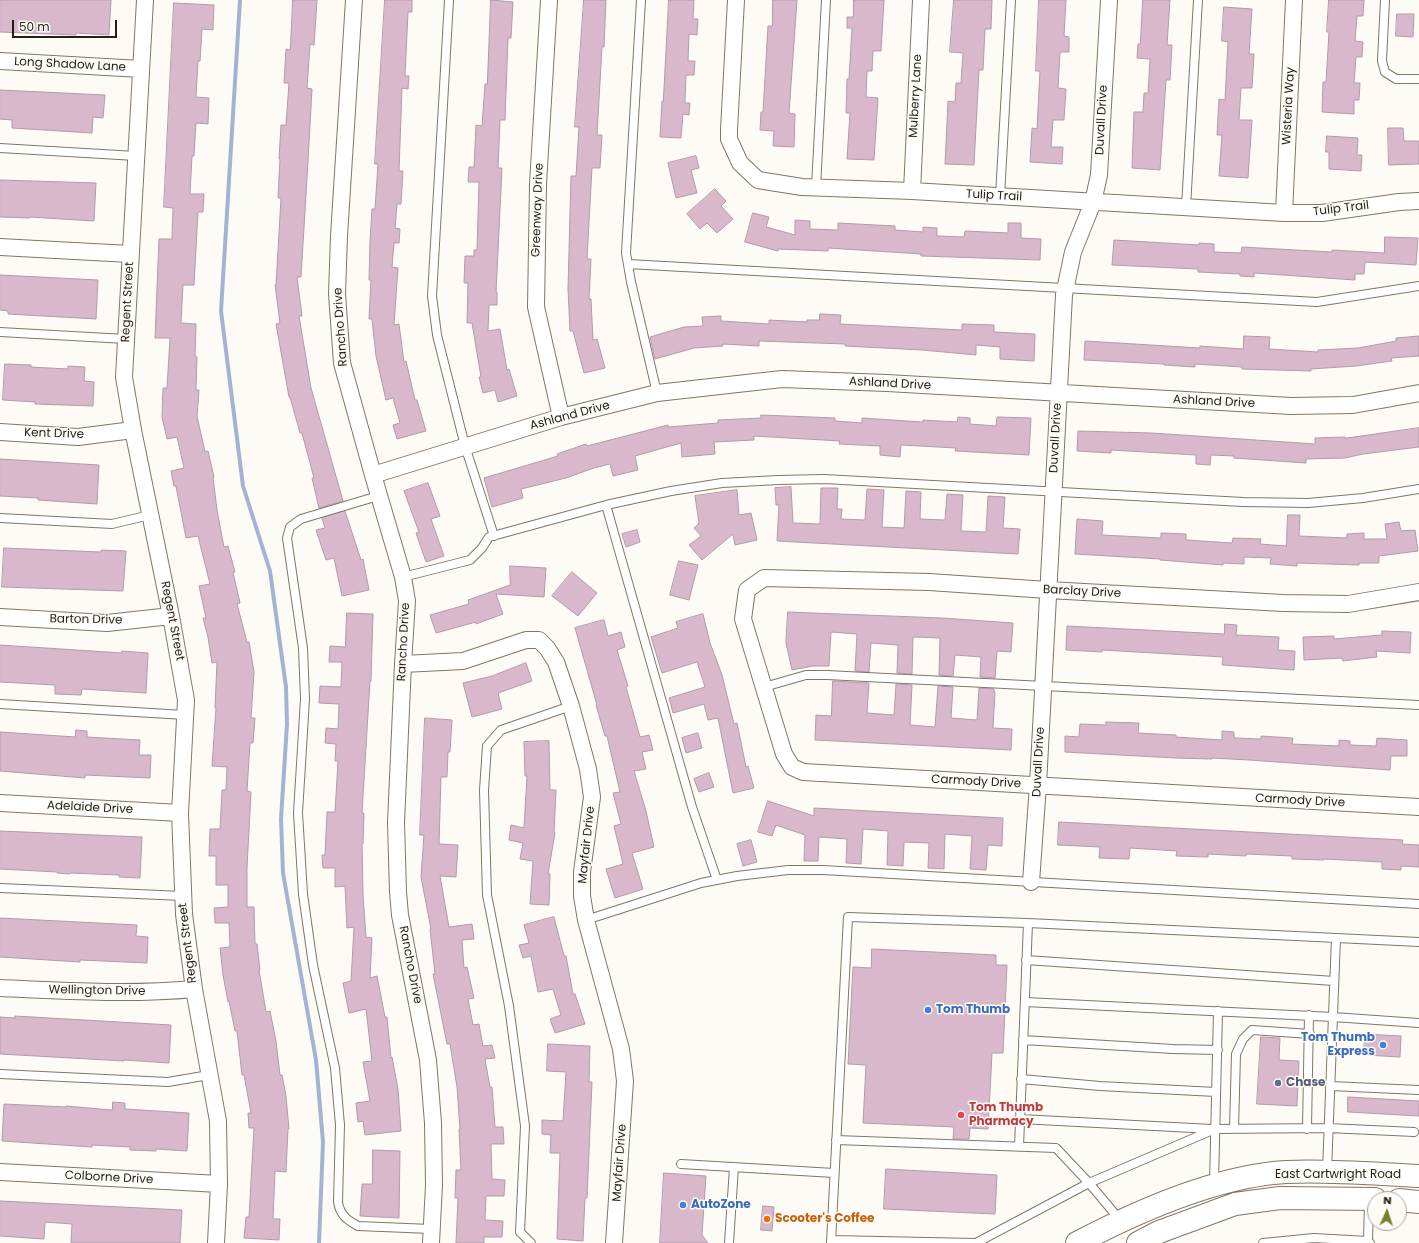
<!DOCTYPE html>
<style>
body{margin:0}
#map{position:relative;width:1419px;height:1243px;overflow:hidden;background:#fefbf6;font-family:Poppins,sans-serif}
canvas{display:block}
.north{position:absolute;left:1367px;top:1191px;width:40px;height:40px;box-sizing:border-box;background:#fefbf6;border:1px solid #a6a39c;border-radius:50%;rotate:3deg;font-size:11px;font-weight:700;line-height:16px;text-align:center;color:#231e16}
.north::after{content:'';display:block;margin:auto;width:14px;height:18px;background:#7b802a;clip-path:polygon(50% 0,100% 100%,50% 72%,0 100%)}
.scale{position:absolute;left:12px;top:20px;width:105px;height:18px;box-sizing:border-box;border:2px solid #231e16;border-top:0;padding-left:5px;font-size:12px;line-height:14px;white-space:nowrap;color:#231e16;-webkit-text-stroke:3px #fefbf6;paint-order:stroke}
</style>
<div id="map">
<canvas width="1419" height="1243"></canvas>
<div class="north">N</div>
<div class="scale">50 m</div>
</div>
<script>
const c = document.querySelector('canvas').getContext('2d');
c.lineJoin = 'round';
function trace(path, color, width, dash) {
  c.strokeStyle = color;
  c.lineWidth = width;
  c.lineCap = dash ? 'butt' : 'round';
  c.setLineDash(dash || []);
  c.stroke(path);
}
function fillPath(path, color) {
  c.fillStyle = color;
  c.fill(path, 'evenodd');
}
function drawText(font, color, halo, rows, align = 'center') {
  c.font = font + ' Poppins,sans-serif';
  c.lineWidth = 3;
  c.setLineDash([]);
  c.textBaseline = 'middle';
  c.strokeStyle = halo;
  c.fillStyle = color;
  for (const [text, x, y, turn = 0] of rows) {
    c.save();
    c.translate(x, y);
    c.rotate((+turn || 0) * Math.PI / 180);
    c.textAlign = isNaN(turn) ? turn : align;
    if (halo) c.strokeText(text, 0, 0);
    c.fillText(text, 0, 0);
    c.restore();
  }
}
trace(new Path2D(`
 M240 0 221 311 243 486 270 571 286 687 287 724 281 819 283 873 316 1060 323 1142 319 1243`), '#a3b4d2', 4);
const building = new Path2D(`
 M0 0H111L109 35 76 33V35L0 32Z
 M293 0H317L314 45 310 44 307 88 312 89 308 161 301 277H297L302 316H299L311 388 343 501 319 508 312 478H314L302 433H300L290 397H289L276 324 280 323 275 285H276L281 198H278L280 159H279L281 125H286L289 83H284L286 49 290 50Z
 M385 0H412V12H408L405 76H409L408 89 402 88 399 171H403L401 204H397L395 228 400 229 399 243H394L392 267 398 268 394 325 399 324 404 362 406 361 415 400H417L426 431 397 439 393 425 400 423 393 398 386 400 376 356 372 319H369L371 280H369L370 241 372 209H375L378 164H375Z
 M491 0 513 2 511 38H508L505 120H500L498 168H502L496 292H497V305H489L488 331 500 329 507 370 509 369 517 396 498 402 495 390 483 393 479 377H481L472 323H467L468 283H464L465 256H474V250H477L479 182H468L469 167H474L476 125 482 126 485 84H487Z
 M584 0H606L604 47H602L597 135H602L600 168H592L587 259H591L589 299H591L593 340 597 339 605 368 584 373 573 331H570L568 289 571 176H576L579 127H575Z
 M669 0H694L693 19H698L697 35 689 34 688 61H695L694 75H686L685 103H690L689 115 683 114 681 138 660 137 662 101H663Z
 M773 0H797L789 113 795 114 794 147 773 146 774 131 760 130 761 112H763L768 26H772Z
 M854 0H884L881 51H873L872 71H867L866 97 878 98 874 160 847 159 850 113H846L847 79H849L852 28H847V17H853Z
 M954 0H992L991 29H985L983 70H979L974 165 945 164 948 101 955 102 956 83H961L963 53 950 52Z
 M1039 0H1066L1064 36 1069 37V52H1060L1058 88 1066 89 1064 120H1053L1051 147H1063L1062 164 1030 162 1032 128 1037 129 1040 71H1036Z
 M1143 0H1170L1167 45H1172L1170 80H1166L1160 170 1132 168 1134 112H1143L1144 93H1148L1150 59 1137 58 1138 44H1140Z
 M1329 0H1364L1363 16H1357L1355 41 1363 42 1362 57H1356L1354 83H1360L1359 100H1354V114L1322 112 1323 82H1326L1329 32H1327Z
 M174 3 214 5 213 30 202 29 200 61H198L196 97 209 98 208 124 196 123 194 156H192L190 194H204L203 212H198L194 285H183L181 323 196 324 195 356 197 357 196 390H199L197 416 205 452 208 451 214 477H213L217 510 224 547 228 546 235 572H233L240 603 237 604 247 642H249L254 672 251 718H255L253 743H250L247 791 251 792 247 868V907H254L255 944H257L260 970H259L266 1012 270 1011 276 1041 280 1075H282L286 1096 289 1129H288L286 1172 275 1171 273 1219H280L279 1240 244 1238 246 1217H249L254 1128H249L248 1113H251L244 1075H242L237 1031H235L229 1001 228 1002 223 975 220 948 230 947 229 923H215L214 908 228 907V885H216V856H209L210 829H220L222 790H226L227 767 212 766 216 708H215L217 662 212 663 208 637 203 618H206L199 586 210 584 198 536 186 538 176 486H174L171 471 184 468 177 437 167 439 162 417 163 388H167L170 338H155L159 239H172L173 208 164 207Z
 M1224 7 1252 9 1249 54H1254L1252 88H1241L1239 120H1252L1248 178 1219 176 1222 135H1217L1219 99 1225 100 1228 42 1222 41Z
 M1397 14H1414L1413 37 1396 36Z
 M0 90 105 95 103 118 93 117 92 133 12 128V120L0 119Z
 M1388 128H1403L1404 141H1419V164L1389 165Z
 M1327 136 1358 138 1357 155H1362L1361 171 1329 169V152H1326Z
 M696 156 699 168 691 170 697 193 676 198 668 163Z
 M0 180 96 183 94 221 30 217 29 218 0 217Z
 M715 189 726 201 721 206 733 219 717 233 707 223 700 229 687 214Z
 M753 213 769 217 766 227 795 235V220L810 221V229L838 230V223L895 226V230L923 232V227L937 228V236L964 237 965 231 1008 233V223H1021V238L1041 239 1040 260 921 256V254L828 248V251L778 249V251L745 242Z
 M1385 237 1418 238 1416 265 1365 262 1364 274H1355V280L1254 273V277L1240 276V274L1198 272V269L1112 265 1114 240 1199 245V243L1214 244V252L1241 253 1242 247 1332 252V250L1384 253Z
 M0 275 98 280 96 319 8 314V311L0 310Z
 M820 314 841 315 840 324 962 330V324L994 325V332L1035 334 1034 361 1000 359V347L976 345V355L922 350 845 346V344L759 341V346L723 344V346L694 348 655 359 650 337 684 327 703 326 702 317 721 316V321L769 324V320L807 322V320H819Z
 M1244 336 1270 337 1269 349 1318 352V350L1358 348 1396 341V338L1419 336V356L1391 358 1392 361 1356 366 1311 369V371L1242 369V367L1195 364V367L1164 365V364L1084 360 1085 341 1200 348V346L1243 349Z
 M5 364 31 365V367L68 369V366L85 367 84 381 94 382 93 406 35 404V402L3 400Z
 M761 415 835 418V421L862 423V418L923 422V420L957 422 958 417 970 418V424L996 426 997 417 1031 418 1029 455 955 451 956 448 901 445 900 457 880 455V446L839 444 840 441 754 436V440L714 442 715 454 682 457 681 443 635 456 638 470 613 476 610 464 594 468 566 478 521 489 523 498 492 507 484 478 558 456 557 454 586 444 587 446 668 425V427L718 423V420L761 418Z
 M1419 428V447L1363 454 1345 458 1306 459V463L1234 458V456L1211 455 1210 465 1196 464V455L1111 450V453L1077 451 1078 431 1152 433 1315 444V438L1345 437V438Z
 M0 459 99 465 97 504 38 500V498L0 496Z
 M428 483 440 516 431 519 444 556 426 562 416 533 419 532 404 491Z
 M791 487 793 523 820 524 821 488H838L837 509H842L841 519 865 520 867 489 884 490 882 527 904 528 906 491 921 492 920 519 945 520 947 494 963 495 961 531 986 532 988 496 1005 497 1003 528 1020 529 1018 554 777 541 779 505H776L775 488Z
 M737 490 739 515 751 513 757 540 735 545 733 534 702 560 689 545 701 536 694 528 699 523 695 496Z
 M345 511 361 560 363 559 369 590 342 596 334 558 326 560 316 530 325 528 322 518Z
 M1288 515H1300L1299 536 1347 538V534L1364 533V539H1387L1385 524 1399 522 1401 531 1415 530 1418 551 1379 556V563H1359V565L1297 563V566L1270 564 1271 558 1244 557V564L1223 563V565L1160 560V559L1075 554 1077 519 1103 521 1102 535 1161 538V533L1186 534V540L1232 543 1233 538 1261 539 1260 544 1286 546Z
 M637 530 640 542 626 547 622 534Z
 M4 548 101 552V550L126 551 123 591 2 587Z
 M679 561 698 565 689 600 670 595Z
 M510 566 546 568 544 597 496 594 503 614 476 624V622L436 633 430 615 469 604 468 600 510 585Z
 M572 572 597 593 578 616 552 596Z
 M788 612 942 618 1013 623 1011 652 997 651 995 678 980 677 981 657 955 655 953 676 939 675 940 638 913 637 912 674 897 673 898 645 871 643 869 672 855 671 857 634 831 632 829 666H813L792 670 786 643Z
 M347 613 373 614 371 681H370L362 813H364L363 844H362L363 895 366 937 372 938 370 978 377 976 385 1017H387L391 1058 392 1057 398 1089 401 1131 365 1135 363 1121 358 1122 356 1103 370 1101 363 1062 372 1061 366 1009 349 1013 343 983 351 981 354 927 347 928 345 886 335 887V868H323L322 855H325L327 812H335L338 761H335L336 744 325 743 326 728 338 729 339 704 319 703 320 686 341 687 342 662H329L330 646 345 647Z
 M703 614 710 643 722 675 734 724 737 723 746 767 748 766 754 788 733 793 718 718 708 720 704 704 673 713 669 698 705 687 697 662 662 673 651 637 678 628 676 622Z
 M604 620 608 636 621 632 625 647 617 650 628 686 626 687 640 737 649 735 653 750 642 752 646 769 634 771 646 811 654 847 632 853 643 889 615 898 606 869 623 864 614 826 621 824 613 793 620 792 607 736H605L596 705H597L575 628Z
 M1225 624 1237 625 1236 635 1279 637 1278 650 1295 651 1294 670 1222 665 1223 657 1102 650V652L1066 650 1067 626 1224 634Z
 M1382 631 1411 632 1410 653 1376 651 1377 657 1343 661 1342 658 1304 660 1303 637 1334 636V639L1382 635Z
 M0 645 122 653V651L148 653 146 693 82 689 81 695 55 694V685L0 682Z
 M526 663 532 681 498 693 502 709 472 717 463 683 492 676Z
 M833 681 869 683 867 713 894 715 896 684 912 685 910 725 935 727 938 686 953 687 951 718 977 720 979 688 994 689V692H995L993 728 1012 729 1011 750 815 740 816 715 831 716Z
 M425 718 452 720 450 752H448L447 777H441L439 844 458 845 456 877 440 876 449 927 472 924 474 939 462 940 464 968 467 967 474 998 468 999 473 1025 479 1024 483 1046 492 1045 495 1058 485 1059 490 1087H492L495 1127H503L504 1144H491L492 1179 505 1180 504 1196H486L485 1220 503 1221 502 1237H484V1243H456L458 1198H455L456 1170H461L459 1129H460L457 1087 450 1044H447L433 974H435L430 929H431L421 877 424 835H420Z
 M1106 722 1139 723 1138 733 1176 735V737L1222 740V731L1234 732V738L1261 739V736L1293 738 1292 744 1339 746V740L1350 741V745L1376 746 1377 738 1407 740V756H1391L1390 770 1249 760 1212 758V759L1175 758 1065 752V736L1079 737 1080 724 1106 725Z
 M76 730 87 731V737L140 740 139 755H151L150 778 85 775V778L0 771V732L75 737Z
 M698 733 702 748 686 753 682 738Z
 M549 741 550 790H556L554 832 555 833 548 874H550L549 905 530 904 533 861 520 859 523 843 509 840 511 825 524 828 527 776H525L524 742Z
 M709 773 714 787 699 792 694 779Z
 M768 801 814 816V808L1003 818 1002 846 988 845 986 870 970 869 972 836 945 834 944 869 928 868 929 843 904 842 903 866 887 865 888 831 863 829 861 864 846 863 847 839 819 837 818 861H804L805 835 776 825 772 836 758 832Z
 M1059 822 1403 840 1402 844 1419 845V867L1401 866V870L1382 869V862L1324 859V860L1292 859V856L1246 854V856L1208 854V857L1176 856 1177 851 1130 848 1129 859 1099 858 1100 847 1058 845Z
 M0 831 142 837 140 878 119 877V875L71 873 70 874 57 873V872L0 869Z
 M751 840 757 862 743 866 737 844Z
 M554 917 564 956H566L573 994H575L585 1024 555 1033 550 1019 561 1015 553 989 538 992 531 956 523 958 519 945 529 943 524 925Z
 M0 918 137 925 136 936 148 937 147 963 80 960V962L0 957Z
 M872 949 996 955V965H1007L1003 1053H992L988 1129 970 1128 969 1139H953L954 1127 863 1123 866 1065 848 1064 853 967 871 968Z
 M15 1016 171 1025 169 1063 124 1060V1061L0 1054V1017L15 1018Z
 M1365 1034 1401 1036 1400 1057 1364 1055Z
 M1261 1037 1280 1038 1279 1060 1299 1061 1297 1106 1257 1104Z
 M548 1044 590 1046 589 1082H592L587 1198H585L583 1241 557 1239 560 1153H550L551 1135 542 1134V1120L563 1121 566 1072 547 1071Z
 M1348 1097 1419 1101V1116L1348 1112Z
 M113 1102 125 1103V1109L189 1113 187 1151 156 1149V1151L130 1150V1147L92 1145V1147L2 1141 4 1104 66 1107V1106L112 1110Z
 M373 1150 400 1151 399 1218 360 1216 362 1184H372Z
 M886 1169 997 1175 995 1214 884 1209Z
 M664 1173 706 1176 702 1235 708 1243H660Z
 M0 1201 182 1210 180 1243H71L72 1224 45 1222 44 1239 0 1236Z
 M763 1206 774 1207 772 1231 761 1230Z`);
fillPath(building, '#dab8cc');
trace(building, '#b19ba8', 1);
const service = new Path2D(`
 M449 0 432 296 437 335 465 446 494 536
 M641 0 626 253 631 282 657 393
 M1385 0 1382 61 1385 72 1396 79H1419
 M0 148 136 156
 M816 187 826 0
 M1000 196 1011 0
 M1186 207 1198 0
 M628 264 1317 302 1419 286
 M0 332 126 339
 M378 496 301 519 290 527 287 538 303 648 305 699 298 813 303 894 313 965 335 1068 340 1125 338 1202C340 1215 347 1220 358 1226L431 1229
 M606 505 692 807 717 880
 M0 518 112 524 150 515
 M403 577 470 560 482 548 489 537 606 505 671 491 722 483 778 480 824 479 1243 502 1308 503 1363 498 1419 489
 M764 687 806 675H827L1419 705
 M0 704 185 715
 M0 888 183 896
 M586 920 701 883 737 876 788 870H823L1419 904
 M1026 960 1334 981
 M1025 1002 1333 1017 1419 1023
 M1023 1040 1173 1049 1218 1050
 M0 1074 168 1082 209 1075
 M1021 1079 1100 1086 1216 1092
 M1330 1086 1419 1090
 M1020 1119 1212 1129
 M1234 1129 1236 1054 1243 1039 1252 1030 1310 1034
 M1307 1129 1309 1015
 M836 1140 1056 1148 1089 1183 1120 1220
 M1019 1147 1028 923
 M681 1164 834 1173
 M1327 1171 1336 938
 M1214 1184 1218 1011
 M1369 1201 1368 1241 1370 1243
 M831 1240 976 1243 1089 1183 1215 1129 1328 1128 1414 1132
 M531 1243 520 1232 525 1126 509 1006 487 895 484 790 487 746 501 730 571 706
 M729 1243 734 1167
 M831 1243 848 917 1028 923 1419 942
 M1263 1243 1314 1238 1368 1241`);
const minor = new Path2D(`
 M145 0 124 377 133 430 171 616 186 700 180 813 184 914 194 989 218 1121 219 1184 216 1243
 M354 0 339 236 337 294 342 363 373 475 403 577 407 601 403 664 396 823 398 892 400 915 428 1060 433 1123 434 1185 431 1243
 M549 0 538 184 536 307 561 417
 M736 0 729 130V139L740 163 758 180 802 187 912 191 1284 213H1322L1399 202 1419 201
 M0 61 141 69
 M912 191 921 0
 M1284 213 1294 0
 M0 247 130 254
 M0 432 78 437 133 430
 M373 475 561 417 657 393 782 379 887 383 1291 406 1353 405 1419 393
 M1419 592 1348 604 1283 603 1048 590 929 582 764 578 747 590 743 619 784 754 792 767 803 772 1419 807
 M0 617 107 623 171 616
 M403 664 463 661 526 640H539L547 648 556 662 571 706 588 769 592 797 582 872V896L586 920 621 1049 625 1081 614 1243
 M0 803 180 813
 M1031 882 1038 785 1064 295 1073 252 1093 202 1099 175 1109 0
 M0 988C65 991 130 995 194 989
 M0 1172 219 1184`);
const secondary = new Path2D(`
 M1399 1200 1419 1202
 M1077 1243C1138 1211 1216 1176 1286 1172 1330 1170 1375 1174 1419 1176
 M1138 1243 1159 1232 1235 1204 1280 1198 1375 1199`);
trace(service, '#837563', 10);
trace(minor, '#837563', 18);
trace(secondary, '#837563', 24);
trace(service, '#fff', 8);
trace(minor, '#fff', 16);
trace(secondary, '#fff', 22);
for (const [x, y, r, color] of [
 [928,1010,4,"#3f7fe0"],
 [1383,1045,4,"#3f7fe0"],
 [1278,1083,4,"#5c6f8a"],
 [961,1115,4,"#e0444e"],
 [683,1205,4,"#3f7fe0"],
 [767,1219,4,"#e8710a"]
]) {
  const dot = new Path2D();
  dot.arc(x, y, r, 0, 2 * Math.PI);
  c.fillStyle = color;
  c.fill(dot);
  trace(dot, '#fefbf6', 1.5);
}
drawText('12px', '#231e16', '#fefbf6', [
 ["Long Shadow Lane",70,65,3],
 ["Mulberry Lane",916,96,-87],
 ["Wisteria Way",1289,106,-87],
 ["Duvall Drive",1102,120,-87],
 ["Tulip Trail",994,196,3],
 ["Tulip Trail",1341,209,-7],
 ["Greenway Drive",538,210,-88],
 ["Regent Street",128,302,-87],
 ["Rancho Drive",341,327,-94],
 ["Ashland Drive",890,384,3],
 ["Ashland Drive",1214,402,3],
 ["Ashland Drive",570,416,-15],
 ["Kent Drive",54,434,2],
 ["Duvall Drive",1056,438,-87],
 ["Barclay Drive",1082,592,3],
 ["Barton Drive",86,620,1],
 ["Regent Street",172,621,79],
 ["Rancho Drive",404,642,-87],
 ["Duvall Drive",1039,762,-87],
 ["Carmody Drive",976,782,3],
 ["Carmody Drive",1300,801,3],
 ["Adelaide Drive",90,808,3],
 ["Mayfair Drive",587,845,-84],
 ["Regent Street",188,943,-97],
 ["Rancho Drive",410,965,79],
 ["Wellington Drive",97,991,1],
 ["Mayfair Drive",620,1163,-86],
 ["East Cartwright Road",1338,1175],
 ["Colborne Drive",109,1178,3]
]);
drawText('bold 12px', '#366cbe', '#fefbf6', [
 ["Tom Thumb",936,1010],
 ["Tom Thumb",1375,1038,"right"],
 ["Express",1375,1052,"right"],
 ["AutoZone",691,1205]
], 'left');
drawText('bold 12px', '#4e5e75', '#fefbf6', [
 ["Chase",1286,1083]
], 'left');
drawText('bold 12px', '#be3a42', '#fefbf6', [
 ["Tom Thumb",969,1108],
 ["Pharmacy",969,1122]
], 'left');
drawText('bold 12px', '#c56008', '#fefbf6', [
 ["Scooter's Coffee",775,1219]
], 'left');
</script>
